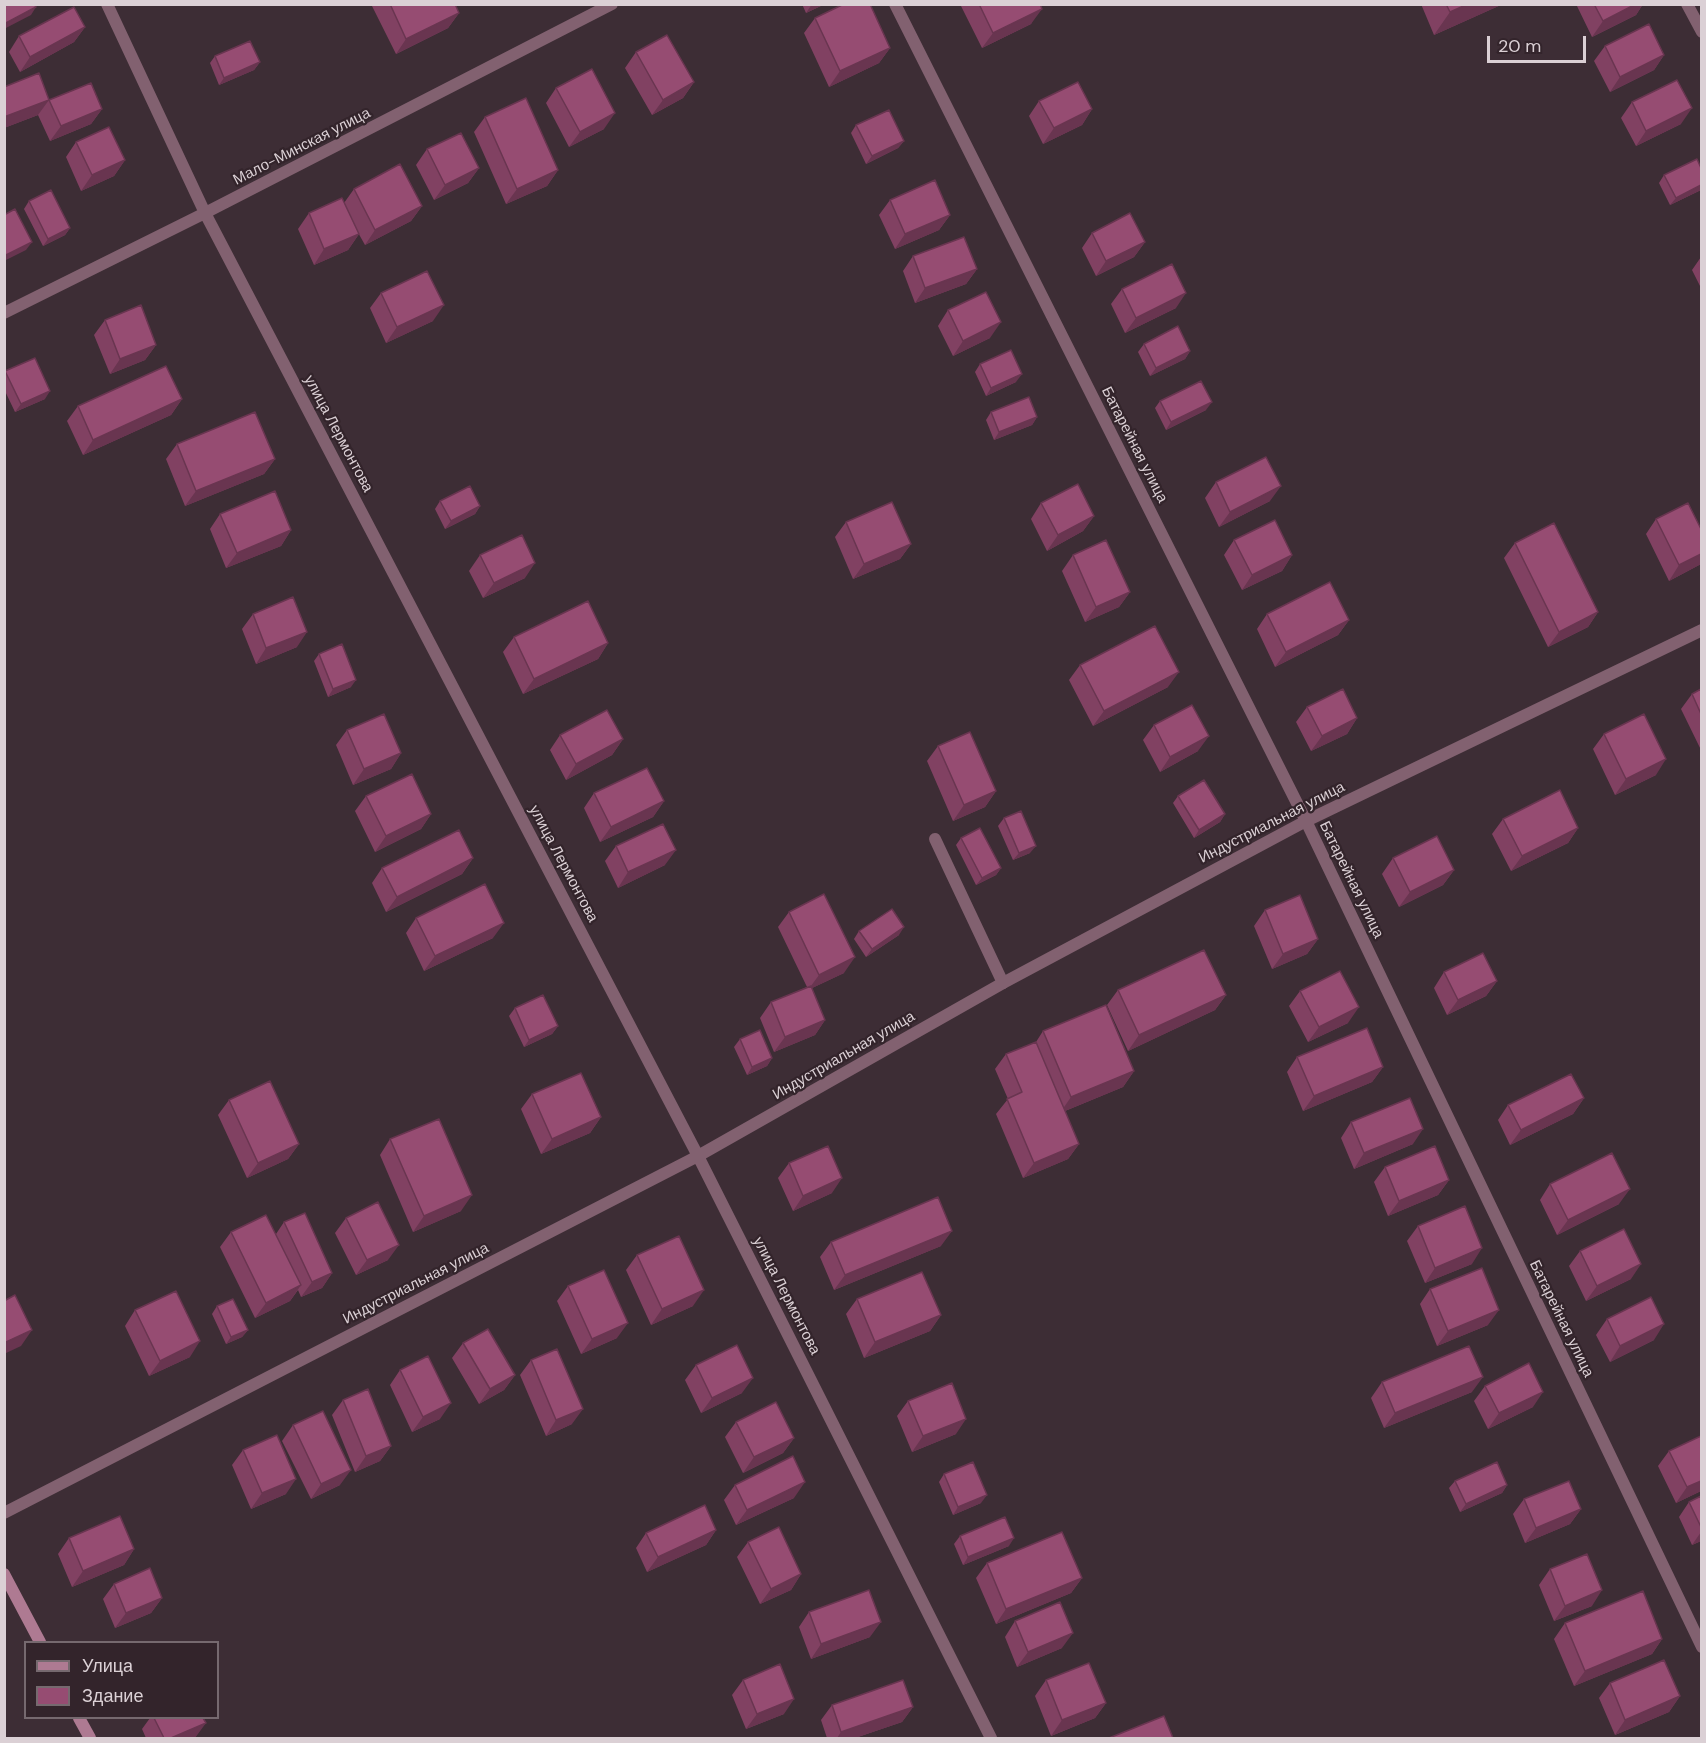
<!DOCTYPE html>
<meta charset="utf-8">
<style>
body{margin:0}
#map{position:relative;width:1706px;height:1743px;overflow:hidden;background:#3d2d35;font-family:"DM Sans",sans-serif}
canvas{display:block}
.frame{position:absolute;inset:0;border:6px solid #dbd0d5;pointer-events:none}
.legend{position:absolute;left:24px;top:1641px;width:195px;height:78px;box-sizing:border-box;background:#33242b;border:2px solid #76696f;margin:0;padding:8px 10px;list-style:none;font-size:18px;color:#dbd0d5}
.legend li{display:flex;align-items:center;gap:12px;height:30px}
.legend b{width:30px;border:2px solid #76696f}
.scale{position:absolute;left:1487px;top:36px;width:99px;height:27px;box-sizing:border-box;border:3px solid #dbd0d5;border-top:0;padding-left:8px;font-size:18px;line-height:21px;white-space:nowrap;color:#dbd0d5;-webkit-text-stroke:4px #33242b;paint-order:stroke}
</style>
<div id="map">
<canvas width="1706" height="1743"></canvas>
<div class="frame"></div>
<ul class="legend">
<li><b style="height:8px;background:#ae7a92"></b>Улица</li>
<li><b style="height:16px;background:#964c72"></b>Здание</li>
</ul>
<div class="scale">20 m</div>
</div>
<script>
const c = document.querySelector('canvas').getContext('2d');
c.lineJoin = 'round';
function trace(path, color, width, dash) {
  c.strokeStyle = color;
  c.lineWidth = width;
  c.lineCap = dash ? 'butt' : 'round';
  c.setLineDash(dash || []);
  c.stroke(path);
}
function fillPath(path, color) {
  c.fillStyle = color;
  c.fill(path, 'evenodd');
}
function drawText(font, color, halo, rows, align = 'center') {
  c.font = font + ' "DM Sans",sans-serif';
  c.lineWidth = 4.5;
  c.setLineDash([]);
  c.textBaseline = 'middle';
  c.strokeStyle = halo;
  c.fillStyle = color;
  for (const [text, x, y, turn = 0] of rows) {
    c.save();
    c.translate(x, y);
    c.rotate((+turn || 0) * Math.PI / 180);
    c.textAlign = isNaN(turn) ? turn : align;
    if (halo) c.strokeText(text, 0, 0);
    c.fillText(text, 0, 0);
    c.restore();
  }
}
trace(new Path2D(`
 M935 839 1003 983`), '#826170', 12);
trace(new Path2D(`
 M107 4 205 213 698 1156 991 1738
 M895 4 1306 821 1702 1647
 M1687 4 1702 32
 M4 313 205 213 612 4
 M4 1513 698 1156 1003 983 1306 821 1702 630`), '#826170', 12);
trace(new Path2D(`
 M4 1574 40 1642
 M79 1718 90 1738`), '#ae7a92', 12);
fillPath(new Path2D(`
 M371 4H455L459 13 448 28 396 54Z
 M802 4H825L806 13Z
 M960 4H1040L1031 24 982 48Z
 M1421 4H1503L1434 35Z
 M1576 4H1643L1636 15 1592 37Z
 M815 18 890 48 879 63 829 87 804 33Z
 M85 27 74 42 20 72 9 52 19 36Z
 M1605 46 1664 55 1654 70 1610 92 1594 61Z
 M636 52 694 82 683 98 652 115 625 68Z
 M215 56 260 62 254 70 219 85 210 63Z
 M4 87 49 100 102 109 91 124 50 141 38 115 4 128Z
 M556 88 604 129 569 147 546 103Z
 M1039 101 1092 109 1082 125 1043 144 1029 116Z
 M1632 102 1681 124 1636 146 1621 118Z
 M485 117 558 170 547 186 506 204 474 132Z
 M856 125 904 141 898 148 866 164 851 133Z
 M76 142 125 160 114 176 81 191 66 157Z
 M427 149 479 168 468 183 434 200 416 165Z
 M1701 168V190L1670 205 1659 183 1664 175Z
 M354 189 422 206 411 221 365 245 356 229 359 234 348 250 314 265 298 229 309 213 344 203Z
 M890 200 950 215 939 230 895 249 879 215Z
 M29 201 70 228 65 235 43 246 24 209Z
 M1092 233 1145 242 1134 257 1096 276 1082 248Z
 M913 256 977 269 966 284 915 303 903 271Z
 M1701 257V288L1692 270Z
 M1122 289 1176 308 1125 333 1111 304Z
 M381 293 433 321 386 343 370 308Z
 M948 310 990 338 953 356 938 326Z
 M105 320 156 345 145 360 110 374 94 335Z
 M1144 344 1190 351 1185 359 1150 376 1138 352Z
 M980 364 1016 382 986 396 975 372Z
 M5 371 45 399 15 412 4 389V373Z
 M182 399 171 415 83 455 67 421 78 406Z
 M1160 401 1206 410 1166 430 1155 408Z
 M991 412 1037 417 1032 425 994 440 986 420Z
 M177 444 275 459 264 474 185 506 166 459Z
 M1216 482 1270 501 1219 527 1205 498Z
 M440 501 480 506 475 514 445 529 435 509Z
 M1041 503 1094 516 1083 531 1047 551 1031 519Z
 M220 514 291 530 281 546 226 568 210 529Z
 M1656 519 1701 564 1669 581 1646 534Z
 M846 522 911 544 900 559 853 579 835 537Z
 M1234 540 1292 555 1282 571 1242 590 1224 555Z
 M1515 543 1598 612 1588 627 1548 647 1504 558Z
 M480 555 525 578 483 598 469 571Z
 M1073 555 1130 592 1119 607 1085 622 1062 571Z
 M253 614 297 647 256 664 242 629Z
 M1267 614 1349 620 1338 635 1275 667 1257 629Z
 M514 637 608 643 598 659 523 694 503 652Z
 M319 654 351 687 328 697 314 661Z
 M1080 665 1168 687 1093 726 1069 680Z
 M1701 689V750L1681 709 1692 694Z
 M1307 707 1357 718 1347 734 1311 751 1296 722Z
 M1154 725 1198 751 1160 772 1143 740Z
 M347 730 401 753 391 769 353 785 336 745Z
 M1604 734 1656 775 1615 795 1593 749Z
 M560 735 623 739 612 755 566 780 550 750Z
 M938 746 996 791 985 807 953 821 927 761Z
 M594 793 664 801 653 817 600 842 584 808Z
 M366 796 431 814 421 829 375 852 355 811Z
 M1178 796 1225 814 1220 822 1194 838 1173 803Z
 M1004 818 1030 853 1013 860 998 826Z
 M1503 819 1578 828 1568 843 1511 871 1492 834Z
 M961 838 1001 868 996 875 976 885 956 845Z
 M616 846 665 865 618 888 605 861Z
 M473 858 462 874 386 912 372 883 382 868Z
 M1393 858 1454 870 1443 885 1399 907 1382 874Z
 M1265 910 1318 939 1307 954 1272 969 1254 926Z
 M789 912 844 973 812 988 825 1020 815 1035 774 1052 760 1018 771 1002 807 987 778 927Z
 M416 918 493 938 424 971 406 933Z
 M859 931 899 935 866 957 854 939Z
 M1444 972 1497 981 1486 996 1447 1015 1434 988Z
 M1118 990 1226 995 1215 1010 1128 1051 1107 1005Z
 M1300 991 1348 1023 1308 1042 1289 1006Z
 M515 1008 558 1026 552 1034 524 1047 509 1016Z
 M1043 1031 1134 1071 1123 1087 1065 1111 1079 1144 1068 1159 1023 1178 996 1114 1008 1099 995 1069 1006 1054 1036 1042Z
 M740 1039 772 1058 767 1066 747 1075 734 1047Z
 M1297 1057 1383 1067 1372 1082 1303 1111 1287 1072Z
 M532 1094 601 1117 590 1133 541 1154 521 1109Z
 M1584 1098 1573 1114 1510 1145 1498 1120 1508 1105Z
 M229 1100 299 1144 288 1159 247 1178 218 1115Z
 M1351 1122 1413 1144 1354 1169 1341 1138Z
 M390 1139 461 1211 413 1232 380 1155Z
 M789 1163 832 1193 793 1211 778 1178Z
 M1385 1167 1449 1180 1438 1195 1388 1216 1374 1182Z
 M1550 1184 1619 1204 1557 1235 1540 1200Z
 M346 1218 388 1260 356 1275 335 1233Z
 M284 1222 332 1273 322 1288 301 1297 298 1290 290 1301 255 1318 220 1247 231 1232 276 1234Z
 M1418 1226 1472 1264 1425 1283 1407 1241Z
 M831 1242 941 1246 834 1290 820 1257Z
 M1580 1251 1631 1279 1586 1301 1569 1266Z
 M637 1255 693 1306 651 1325 626 1270Z
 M568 1286 617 1338 581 1354 557 1301Z
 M1430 1289 1488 1325 1437 1346 1420 1304Z
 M857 1299 941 1315 930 1331 864 1358 846 1314Z
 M217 1306 248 1330 242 1337 226 1344 212 1314Z
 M135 1310 190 1357 149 1376 125 1326Z
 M1607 1319 1654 1340 1610 1362 1596 1335Z
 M463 1343 515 1375 504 1390 479 1404 452 1358Z
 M531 1360 572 1424 546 1436 520 1375Z
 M696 1365 742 1393 701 1413 685 1380Z
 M400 1370 440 1419 412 1432 390 1385Z
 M1382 1382 1472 1392 1384 1428 1371 1398Z
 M1485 1386 1533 1407 1488 1429 1474 1401Z
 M343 1400 391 1446 380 1461 355 1472 332 1415Z
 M908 1401 956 1434 912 1452 897 1416Z
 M736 1422 794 1438 783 1453 743 1473 725 1437Z
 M293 1425 340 1485 311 1499 282 1441Z
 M1701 1436V1491L1676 1503 1658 1466 1669 1451Z
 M243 1450 286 1494 251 1509 232 1465Z
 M944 1474 981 1503 953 1515 939 1482Z
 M1455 1481 1507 1485 1502 1493 1460 1512 1449 1488Z
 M735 1485 794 1498 736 1525 724 1500Z
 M1701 1496V1541L1692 1545 1679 1517 1689 1502Z
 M1524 1499 1581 1509 1570 1524 1525 1543 1513 1514Z
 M716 1530 706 1545 647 1572 636 1548 646 1533Z
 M960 1536 1009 1546 963 1565 954 1544Z
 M69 1538 134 1549 124 1565 72 1587 58 1554Z
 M748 1542 801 1574 791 1590 760 1604 737 1557Z
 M987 1563 1082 1578 1071 1593 996 1624 976 1578Z
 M1550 1569 1592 1606 1554 1621 1539 1585Z
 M114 1584 162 1598 151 1613 115 1628 103 1599Z
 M809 1612 870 1637 811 1659 799 1627Z
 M1015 1621 1062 1648 1017 1667 1005 1637Z
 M1565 1623 1662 1639 1652 1654 1574 1686 1554 1639Z
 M743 1680 784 1714 746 1729 732 1695Z
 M1046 1680 1106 1703 1095 1718 1051 1736 1035 1696Z
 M1610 1683 1680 1696 1669 1712 1615 1735 1599 1698Z
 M832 1705 913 1707 902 1722 855 1738H827L821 1720Z
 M150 1718H203L195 1738H146L142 1729Z`), '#814162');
fillPath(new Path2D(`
 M812 4H825L806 13Z
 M1468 4H1503L1434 35 1450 12Z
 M1636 4H1643L1636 15 1592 37 1603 21Z
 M36 7 31 15 4 29V24Z
 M1042 9 1031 24 982 48 993 33Z
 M459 13 448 28 396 54 406 39Z
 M85 27 74 42 20 72 30 57Z
 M890 48 879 63 829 87 840 71Z
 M1664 55 1654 70 1610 92 1620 77Z
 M260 62 254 70 219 85 224 78Z
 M694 82 683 98 652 115 663 100Z
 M49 100 38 115 4 128V117Z
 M1692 108 1681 124 1636 146 1646 131Z
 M102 109 91 124 50 141 61 126Z
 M1092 109 1082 125 1043 144 1054 128Z
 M615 113 604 129 569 147 580 132Z
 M904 141 898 148 866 164 872 156Z
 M125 160 114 176 81 191 92 175Z
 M479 168 468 183 434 200 445 185Z
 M558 170 547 186 506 204 517 189Z
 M1701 185V190L1670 205 1676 198Z
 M422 206 411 221 365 245 375 230Z
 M950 215 939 230 895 249 905 234Z
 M70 228 65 235 43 246 48 239Z
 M359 234 348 250 314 265 324 249Z
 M32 242 26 250 4 261V257L6 255Z
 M1145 242 1134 257 1096 276 1106 261Z
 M977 269 966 284 915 303 925 288Z
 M1186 293 1176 308 1125 333 1136 318Z
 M444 305 433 321 386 343 397 327Z
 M1001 322 990 338 953 356 963 341Z
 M156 345 145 360 110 374 120 359Z
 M1190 351 1185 359 1150 376 1156 368Z
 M1022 374 1016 382 986 396 991 388Z
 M50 391 45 399 15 412 21 404Z
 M182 399 171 415 83 455 93 440Z
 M1212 402 1206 410 1166 430 1171 422Z
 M1037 417 1032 425 994 440 999 432Z
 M275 459 264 474 185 506 196 491Z
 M1281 486 1270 501 1219 527 1230 512Z
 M480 506 475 514 445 529 451 521Z
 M1094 516 1083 531 1047 551 1058 535Z
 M291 530 281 546 226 568 237 553Z
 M911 544 900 559 853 579 864 564Z
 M1701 554V564L1669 581 1679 565Z
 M1292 555 1282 571 1242 590 1252 575Z
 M535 563 525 578 483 598 494 583Z
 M1130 592 1119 607 1085 622 1096 607Z
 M1598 612 1588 627 1548 647 1559 632Z
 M1349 620 1338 635 1275 667 1286 652Z
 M307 632 297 647 256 664 266 648Z
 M608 643 598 659 523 694 534 679Z
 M1179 672 1168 687 1093 726 1104 711Z
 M356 680 351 687 328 697 333 689Z
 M1357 718 1347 734 1311 751 1322 736Z
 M1209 736 1198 751 1160 772 1170 757Z
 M623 739 612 755 566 780 576 764Z
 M401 753 391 769 353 785 364 769Z
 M1666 759 1656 775 1615 795 1626 779Z
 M996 791 985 807 953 821 964 805Z
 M664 801 653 817 600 842 611 827Z
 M431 814 421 829 375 852 386 836Z
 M1225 814 1220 822 1194 838 1199 830Z
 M1578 828 1568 843 1511 871 1522 856Z
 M1036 846 1030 853 1013 860 1019 853Z
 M676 850 665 865 618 888 628 872Z
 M473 858 462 874 386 912 397 897Z
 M1001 868 996 875 976 885 982 878Z
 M1454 870 1443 885 1399 907 1410 892Z
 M504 923 493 938 424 971 435 956Z
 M904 927 899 935 866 957 872 949Z
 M1318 939 1307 954 1272 969 1283 954Z
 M855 957 844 973 808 990 819 975Z
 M1497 981 1486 996 1447 1015 1458 1000Z
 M1226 995 1215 1010 1128 1051 1139 1035Z
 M1359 1007 1348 1023 1308 1042 1319 1027Z
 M825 1020 815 1035 774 1052 785 1037Z
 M558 1026 552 1034 524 1047 529 1040Z
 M772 1058 767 1066 747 1075 752 1067Z
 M1383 1067 1372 1082 1303 1111 1314 1096Z
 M1134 1071 1123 1087 1060 1113 1071 1097Z
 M1584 1098 1573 1114 1510 1145 1521 1130Z
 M601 1117 590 1133 541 1154 552 1139Z
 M1423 1129 1413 1144 1354 1169 1364 1153Z
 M299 1144 288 1159 247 1178 258 1163Z
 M1079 1144 1068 1159 1023 1178 1034 1163Z
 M842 1178 832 1193 793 1211 803 1196Z
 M1449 1180 1438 1195 1388 1216 1399 1201Z
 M1630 1189 1619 1204 1557 1235 1568 1220Z
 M472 1195 461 1211 413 1232 424 1216Z
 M952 1231 941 1246 834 1290 845 1275Z
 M399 1245 388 1260 356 1275 367 1260Z
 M1482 1248 1472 1264 1425 1283 1435 1268Z
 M1641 1264 1631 1279 1586 1301 1597 1286Z
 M332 1273 322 1288 301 1297 312 1282Z
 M301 1285 290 1301 255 1318 266 1303Z
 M704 1290 693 1306 651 1325 662 1309Z
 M1499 1310 1488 1325 1437 1346 1448 1331Z
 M941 1315 930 1331 864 1358 875 1342Z
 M628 1323 617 1338 581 1354 592 1339Z
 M1664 1324 1654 1340 1610 1362 1620 1346Z
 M32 1330 21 1346 4 1354V1343Z
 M248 1330 242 1337 226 1344 231 1337Z
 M200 1341 190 1357 149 1376 160 1361Z
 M515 1375 504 1390 479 1404 490 1389Z
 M1483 1377 1472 1392 1384 1428 1395 1413Z
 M753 1378 742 1393 701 1413 712 1398Z
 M1543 1392 1533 1407 1488 1429 1499 1413Z
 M451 1403 440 1419 412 1432 423 1417Z
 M583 1409 572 1424 546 1436 556 1420Z
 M966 1419 956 1434 912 1452 923 1436Z
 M794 1438 783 1453 743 1473 754 1457Z
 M391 1446 380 1461 355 1472 366 1456Z
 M351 1470 340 1485 311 1499 321 1484Z
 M296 1479 286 1494 251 1509 262 1493Z
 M1701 1481V1491L1676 1503 1687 1487Z
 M805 1482 794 1498 736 1525 747 1510Z
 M1507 1485 1502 1493 1460 1512 1466 1504Z
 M987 1495 981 1503 953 1515 958 1507Z
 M1581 1509 1570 1524 1525 1543 1536 1528Z
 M716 1530 706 1545 647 1572 658 1557Z
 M1701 1532V1541L1692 1545Z
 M1014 1538 1009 1546 963 1565 968 1557Z
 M134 1549 124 1565 72 1587 83 1571Z
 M801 1574 791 1590 760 1604 771 1589Z
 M1082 1578 1071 1593 996 1624 1006 1609Z
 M1602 1590 1592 1606 1554 1621 1565 1606Z
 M162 1598 151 1613 115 1628 126 1613Z
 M881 1622 870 1637 811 1659 821 1644Z
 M1073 1633 1062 1648 1017 1667 1028 1652Z
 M1662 1639 1652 1654 1574 1686 1585 1671Z
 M1680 1696 1669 1712 1615 1735 1625 1720Z
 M794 1699 784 1714 746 1729 757 1714Z
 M1106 1703 1095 1718 1051 1736 1062 1720Z
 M913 1707 902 1722 855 1738H837L841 1732Z
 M206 1723 195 1738H171Z`), '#693550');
const building = new Path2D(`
 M4 4H34L36 7 4 24Z
 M390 4H455L459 13 406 39Z
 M844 4H870L890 48 840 71 815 18Z
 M979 4H1040L1042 9 993 33Z
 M1446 4H1468L1450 12Z
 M1594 4H1636L1603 21Z
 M74 7 85 27 30 57 19 36Z
 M1649 24 1664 55 1620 77 1605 46Z
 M667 35 694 82 663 100 636 52Z
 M250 41 260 62 224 78 215 56Z
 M592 69 615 113 580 132 556 88Z
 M39 73 49 100 4 117V87Z
 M1677 80 1692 108 1646 131 1632 102Z
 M1078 82 1092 109 1054 128 1039 101Z
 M91 83 102 109 61 126 49 100Z
 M526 98 558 170 517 189 485 117Z
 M889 110 904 141 872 156 856 125Z
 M109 127 125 160 92 175 76 142Z
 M461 133 479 168 445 185 427 149Z
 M1697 159 1701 168V185L1676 198 1664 175Z
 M400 164 422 206 375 230 354 189Z
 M935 180 950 215 905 234 890 200Z
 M51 190 70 228 48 239 29 201Z
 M342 198 359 234 324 249 309 213Z
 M15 209 32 242 6 255 4 251V215Z
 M1130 213 1145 242 1106 261 1092 233Z
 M964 237 977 269 925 288 913 256Z
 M1172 264 1186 293 1136 318 1122 289Z
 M427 271 444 305 397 327 381 293Z
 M986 292 1001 322 963 341 948 310Z
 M141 305 156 345 120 359 105 320Z
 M1178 326 1190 351 1156 368 1144 344Z
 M1011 350 1022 374 991 388 980 364Z
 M35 358 50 391 21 404 5 371Z
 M166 366 182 399 93 440 78 406Z
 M1201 381 1212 402 1171 422 1160 401Z
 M1029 397 1037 417 999 432 991 412Z
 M255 412 275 459 196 491 177 444Z
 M1266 457 1281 486 1230 512 1216 482Z
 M1078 484 1094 516 1058 535 1041 503Z
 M470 486 480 506 451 521 440 501Z
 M275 491 291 530 237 553 220 514Z
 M892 502 911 544 864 564 846 522Z
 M1688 503 1701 529V554L1679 565 1656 519Z
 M1275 520 1292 555 1252 575 1234 540Z
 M1554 523 1598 612 1559 632 1515 543Z
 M522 535 535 563 494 583 480 555Z
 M1106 540 1130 592 1096 607 1073 555Z
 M1330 582 1349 620 1286 652 1267 614Z
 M293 597 307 632 266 648 253 614Z
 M588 601 608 643 534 679 514 637Z
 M1155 626 1179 672 1104 711 1080 665Z
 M342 644 356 680 333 689 319 654Z
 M1343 689 1357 718 1322 736 1307 707Z
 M1701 689V714L1692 694Z
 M1192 705 1209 736 1170 757 1154 725Z
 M607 710 623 739 576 764 560 735Z
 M384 714 401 753 364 769 347 730Z
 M1644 714 1666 759 1626 779 1604 734Z
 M970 732 996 791 964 805 938 746Z
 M647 768 664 801 611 827 594 793Z
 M412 774 431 814 386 836 366 796Z
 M1204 780 1225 814 1199 830 1178 796Z
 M1560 790 1578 828 1522 856 1503 819Z
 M1021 811 1036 846 1019 853 1004 818Z
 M663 824 676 850 628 872 616 846Z
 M980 828 1001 868 982 878 961 838Z
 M459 830 473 858 397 897 382 868Z
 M1437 836 1454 870 1410 892 1393 858Z
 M485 884 504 923 435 956 416 918Z
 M824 894 855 957 819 975 789 912Z
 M1300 895 1318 939 1283 954 1265 910Z
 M892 909 904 927 872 949 859 931Z
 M1204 950 1226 995 1139 1035 1118 990Z
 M1483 953 1497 981 1458 1000 1444 972Z
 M1340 971 1359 1007 1319 1027 1300 991Z
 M811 986 825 1020 785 1037 771 1002Z
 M543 995 558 1026 529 1040 515 1008Z
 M1106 1005 1134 1071 1071 1097 1043 1031Z
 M1367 1028 1383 1067 1314 1096 1297 1057Z
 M760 1030 772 1058 752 1067 740 1039Z
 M1036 1042 1079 1144 1034 1163 1007 1099 1022 1092 1006 1054Z
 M581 1073 601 1117 552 1139 532 1094Z
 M1571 1074 1584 1098 1521 1130 1508 1105Z
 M270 1081 299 1144 258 1163 229 1100Z
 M1410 1098 1423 1129 1364 1153 1351 1122Z
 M439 1119 472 1195 424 1216 390 1139Z
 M828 1146 842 1178 803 1196 789 1163Z
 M1435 1146 1449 1180 1399 1201 1385 1167Z
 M1612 1153 1630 1189 1568 1220 1550 1184Z
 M938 1197 952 1231 845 1275 831 1242Z
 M378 1202 399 1245 367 1260 346 1218Z
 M1465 1206 1482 1248 1435 1268 1418 1226Z
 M305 1213 332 1273 312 1282 284 1222Z
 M266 1215 301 1285 266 1303 231 1232Z
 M1624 1229 1641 1264 1597 1286 1580 1251Z
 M679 1236 704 1290 662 1309 637 1255Z
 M1482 1268 1499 1310 1448 1331 1430 1289Z
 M604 1270 628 1323 592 1339 568 1286Z
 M922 1272 941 1315 875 1342 857 1299Z
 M176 1291 200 1341 160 1361 135 1310Z
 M15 1295 32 1330 4 1343V1301Z
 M1651 1297 1664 1324 1620 1346 1607 1319Z
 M233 1299 248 1330 231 1337 217 1306Z
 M488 1329 515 1375 490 1389 463 1343Z
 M737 1345 753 1378 712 1398 696 1365Z
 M1469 1346 1483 1377 1395 1413 1382 1382Z
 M557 1349 583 1409 556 1420 531 1360Z
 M428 1356 451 1403 423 1417 400 1370Z
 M1529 1363 1543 1392 1499 1413 1485 1386Z
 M952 1383 966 1419 923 1436 908 1401Z
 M368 1389 391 1446 366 1456 343 1400Z
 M776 1402 794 1438 754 1457 736 1422Z
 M323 1411 351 1470 321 1484 293 1425Z
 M277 1435 296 1479 262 1493 243 1450Z
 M1701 1436V1481L1687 1487 1669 1451Z
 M793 1456 805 1482 747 1510 735 1485Z
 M973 1462 987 1495 958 1507 944 1474Z
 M1497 1462 1507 1485 1466 1504 1455 1481Z
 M1569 1481 1581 1509 1536 1528 1524 1499Z
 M1701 1496V1527L1689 1502Z
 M705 1505 716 1530 658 1557 646 1533Z
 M120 1516 134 1549 83 1571 69 1538Z
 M1005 1517 1014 1538 968 1557 960 1536Z
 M779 1527 801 1574 771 1589 748 1542Z
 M1062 1532 1082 1578 1006 1609 987 1563Z
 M1587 1554 1602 1590 1565 1606 1550 1569Z
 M150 1568 162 1598 126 1613 114 1584Z
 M869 1590 881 1622 821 1644 809 1612Z
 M1643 1591 1662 1639 1585 1671 1565 1623Z
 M1060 1602 1073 1633 1028 1652 1015 1621Z
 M1664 1660 1680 1696 1625 1720 1610 1683Z
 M1089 1663 1106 1703 1062 1720 1046 1680Z
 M780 1664 794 1699 757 1714 743 1680Z
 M903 1680 913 1707 841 1732 832 1705Z
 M1164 1716 1173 1738H1109Z
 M154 1718H203L206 1723 171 1738H164Z`);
fillPath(building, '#964c72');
trace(building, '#693550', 1.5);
drawText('15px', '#dbd0d5', '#33242b', [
 ["Мало-Минская улица",302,147,-27],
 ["улица Лермонтова",338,434,62],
 ["Батарейная улица",1134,445,63],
 ["Индустриальная улица",1272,823,-27],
 ["улица Лермонтова",563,864,62],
 ["Батарейная улица",1351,880,64],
 ["Индустриальная улица",844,1056,-30],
 ["Индустриальная улица",416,1284,-27],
 ["улица Лермонтова",786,1296,63],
 ["Батарейная улица",1561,1319,64]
]);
</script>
